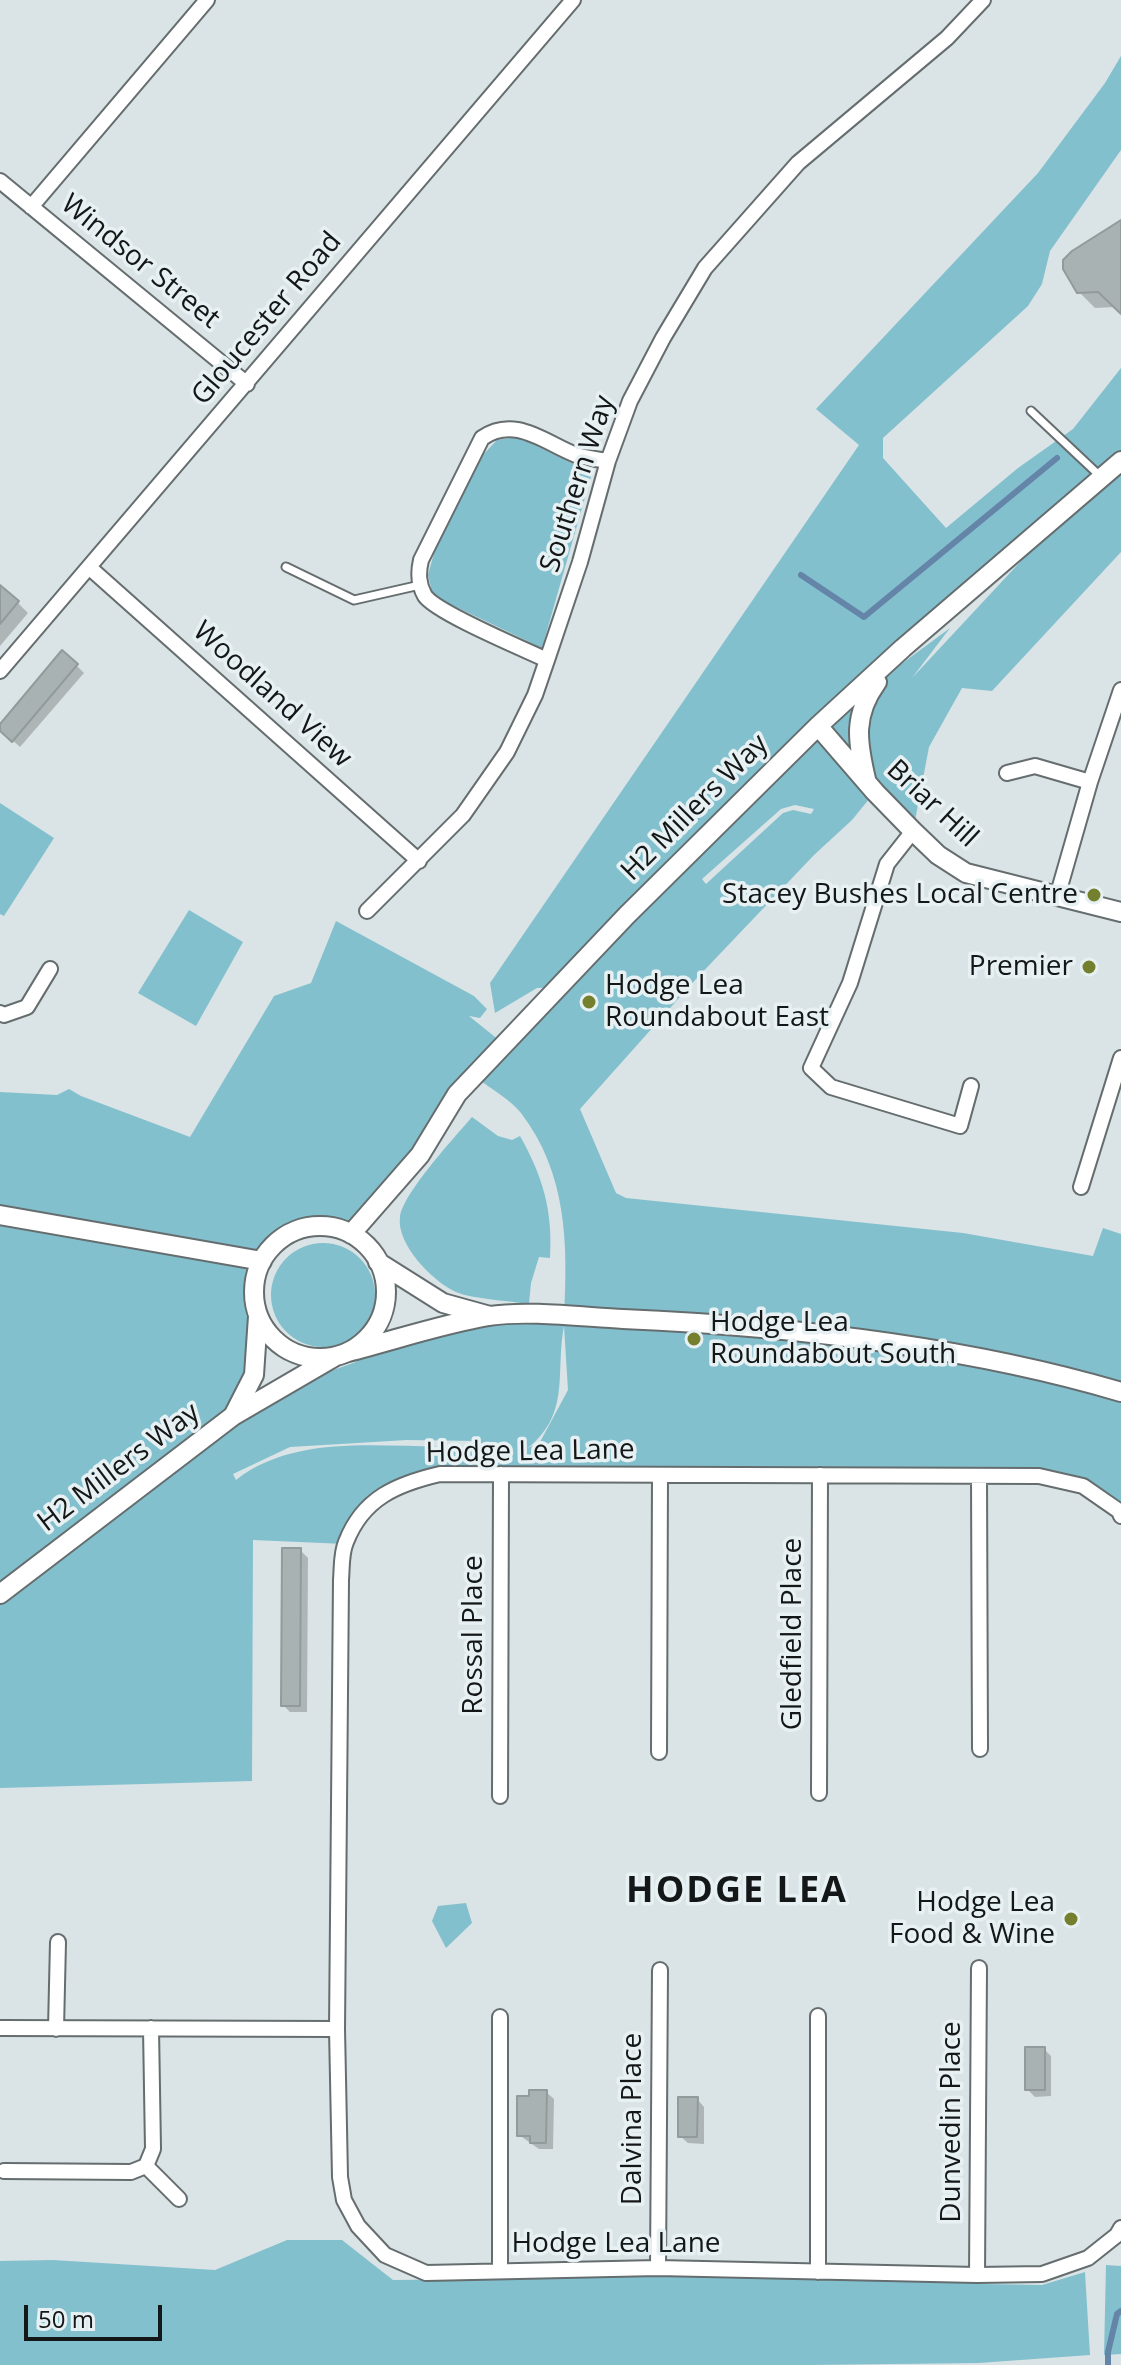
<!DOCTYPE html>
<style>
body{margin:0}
#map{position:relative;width:1121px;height:2365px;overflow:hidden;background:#dae3e5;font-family:"Open Sans",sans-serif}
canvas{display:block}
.scale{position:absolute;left:24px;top:2305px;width:138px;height:36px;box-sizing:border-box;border:4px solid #141718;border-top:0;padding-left:10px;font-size:24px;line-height:28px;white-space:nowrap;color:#141718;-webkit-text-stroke:6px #e7f0f2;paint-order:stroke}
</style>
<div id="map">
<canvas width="1121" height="2365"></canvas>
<div class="scale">50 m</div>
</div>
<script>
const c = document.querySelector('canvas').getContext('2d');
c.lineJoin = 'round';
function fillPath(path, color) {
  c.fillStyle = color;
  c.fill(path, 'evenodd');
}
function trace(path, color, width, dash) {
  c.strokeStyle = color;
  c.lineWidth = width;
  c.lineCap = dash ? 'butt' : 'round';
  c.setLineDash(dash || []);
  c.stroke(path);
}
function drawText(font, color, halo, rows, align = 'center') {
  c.font = font + ' "Open Sans",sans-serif';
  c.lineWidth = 7;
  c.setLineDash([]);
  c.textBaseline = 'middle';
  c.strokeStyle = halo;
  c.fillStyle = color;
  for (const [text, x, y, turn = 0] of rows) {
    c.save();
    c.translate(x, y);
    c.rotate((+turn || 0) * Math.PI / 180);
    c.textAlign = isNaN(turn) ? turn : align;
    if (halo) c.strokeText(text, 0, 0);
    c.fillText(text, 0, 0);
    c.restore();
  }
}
fillPath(new Path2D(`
 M1121 56V150L1050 251 1042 284 1028 306 883 438V458L946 528 1018 468 1073 429 1121 368V552L992 691 962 688 929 747 913 831 874 793 852 820 814 855 696 979 580 1109 616 1193 626 1198 963 1233 1093 1256 1103 1228 1121 1234V1516L1083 1486 1039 1476 440 1474 386 1492 345 1544 253 1540 252 1781 0 1788V1092L57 1095 69 1089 81 1096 190 1137 274 996 311 983 336 921 474 996 487 1009 480 1018 469 1016 505 1045 558 987 537 988 495 1013 490 983 859 445 816 409 1038 173 1105 83ZM1091 486 912 678 950 628 827 719ZM795 805 814 809 811 814 793 810 783 813 706 884 702 879 781 809ZM477 1078C491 1089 510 1099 521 1113 567 1173 568 1244 564 1316H491L380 1339 356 1362 240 1403C245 1376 255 1346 257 1318 258 1306 253 1294 255 1281 263 1233 309 1219 351 1234ZM564 1326 568 1390 540 1442 528 1448C571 1413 555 1374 564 1326ZM407 1440 477 1441V1445C399 1452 303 1428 236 1480L233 1474 290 1447Z
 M518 437 592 473 542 648 433 596 428 575 434 553 479 459 497 440Z
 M0 803 54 838 4 916 0 914Z
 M189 910 243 942 196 1026 138 993Z
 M472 1117 498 1136 512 1140 520 1136C543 1177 553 1211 550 1258L539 1257 531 1283 529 1304C511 1301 472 1299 456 1292 433 1282 396 1244 400 1217 403 1193 455 1137 472 1117Z
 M271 1295a52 52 0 1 1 104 0a52 52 0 1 1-104 0Z
 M466 1903 472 1923 446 1948 432 1921 438 1906Z
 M287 2240H342L393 2280 496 2279 658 2268 818 2272 984 2284 1042 2285 1085 2272 1090 2355 979 2363 810 2365H0V2261L53 2260 215 2270Z
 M1106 2265 1121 2266V2354L1104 2355Z`), '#83c0ce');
fillPath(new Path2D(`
 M1121 222V312L1115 307 1095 308 1079 292Z
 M0 595 18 603 28 613 0 646Z
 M76 665 84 673 20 747 0 729Z
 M300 1550 308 1558 307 1712H290L283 1705Z
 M1044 2049 1051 2056V2096L1035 2097 1027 2089Z
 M546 2092 554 2099 553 2149H539L519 2135Z
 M697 2099 704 2107V2144L688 2143 680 2136Z`), '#0003');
trace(new Path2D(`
 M801 575 864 617 1057 458
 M1108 2365V2352L1117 2314 1121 2311`), '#6484a8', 6);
const building = new Path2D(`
 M1121 220V314L1098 292 1077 293 1063 269V260L1072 251Z
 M0 585 19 601 0 624Z
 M62 650 78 664 12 742 0 731V724Z
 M282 1548H301L300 1706H281Z
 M1025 2047H1045V2090H1025Z
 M529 2090H547L546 2143H530V2136H517V2096H529Z
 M678 2097H698L697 2137H678Z`);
fillPath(building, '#a9b2b2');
trace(building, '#929b9b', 2);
const service = new Path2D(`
 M1031 411 1100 476
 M286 567 354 600 420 585`);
const minor = new Path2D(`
 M0 181 247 384
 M31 207 207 0
 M90 568 419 861
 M547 660C524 649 437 613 425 596 418 584 418 573 421 560L482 438C515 415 545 443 576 455 586 458 597 459 608 461
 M0 671 573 0
 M1007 773 1035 766 1090 782
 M913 831 887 864 850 983 811 1068 831 1087 960 1126 971 1086
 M1057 897 1090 782 1121 690
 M367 911 463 815 507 752 535 695 547 660 580 562 608 461 630 401 663 338 705 268 798 163 947 38 983 0
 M0 1013 4 1015 27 1007 50 969
 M1081 1187 1121 1058
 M979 1476 980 1749
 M1121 1516 1119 1511 1083 1486 1039 1476 440 1474C397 1484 363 1498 346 1542 341 1553 342 1568 341 1580L337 2029 340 2177 344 2200 358 2226 385 2255 426 2273 658 2268 977 2275 1042 2274 1088 2258 1117 2235 1121 2228
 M659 1752 660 1476
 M819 1793 820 1475
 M500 1796 501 1474
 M500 2017V2271
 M0 2028 337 2029
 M56 2029 58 1942
 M146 2166 179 2199
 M4 2171 131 2172 146 2166 153 2149 151 2028
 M658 2268 660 1970
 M818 2272V2016
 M977 2275 979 1968`);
const tertiary = new Path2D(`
 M818 726 875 792 913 831 938 855 966 873 1121 912
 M866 779C857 741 853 715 877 682
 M0 1215 262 1261
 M254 1292a66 66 0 1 1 132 0a66 66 0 1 1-132 0Z
 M351 1234 420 1155 457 1094 627 915 818 726 903 648 1121 461
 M378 1262 443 1303 490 1316
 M348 1352C395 1340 442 1324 489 1316 528 1310 583 1317 623 1319 788 1326 962 1345 1121 1392
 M233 1416 254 1375 258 1316
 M0 1594 233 1416 336 1356`);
trace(service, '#656d6f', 11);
trace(minor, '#656d6f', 18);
trace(tertiary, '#656d6f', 22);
trace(service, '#fff', 7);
trace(minor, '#fff', 14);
trace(tertiary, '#fff', 18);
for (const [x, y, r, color] of [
 [1094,895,8,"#74802d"],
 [1089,967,8,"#74802d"],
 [589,1002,8,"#74802d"],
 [694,1339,8,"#74802d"],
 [1071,1919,8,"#74802d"]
]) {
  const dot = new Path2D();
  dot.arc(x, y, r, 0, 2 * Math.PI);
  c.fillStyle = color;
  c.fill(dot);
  trace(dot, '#e7f0f2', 3);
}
drawText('28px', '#141718', '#e7f0f2', [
 ["Windsor Street",140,262,39],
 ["Gloucester Road",267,319,-50],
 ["Southern Way",578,484,-72],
 ["Woodland View",272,695,42],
 ["Briar Hill",932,804,43],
 ["H2 Millers Way",695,808,-45],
 ["Hodge Lea Lane",530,1452,-1],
 ["H2 Millers Way",119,1468,-37],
 ["Gledfield Place",793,1634,-90],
 ["Rossal Place",474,1635,-90],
 ["Dalvina Place",633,2119,-90],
 ["Dunvedin Place",952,2122,-90],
 ["Hodge Lea Lane",616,2244]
]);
drawText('28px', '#141718', '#e7f0f2', [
 ["Stacey Bushes Local Centre",1078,895],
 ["Premier",1073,967],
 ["Hodge Lea",605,986,"left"],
 ["Roundabout East",605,1018,"left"],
 ["Hodge Lea",710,1323,"left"],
 ["Roundabout South",710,1355,"left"],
 ["Hodge Lea",1055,1903],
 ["Food & Wine",1055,1935]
], 'right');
c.letterSpacing = '2px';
drawText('bold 36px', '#141718', '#e7f0f2', [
 ["HODGE LEA",737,1892]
]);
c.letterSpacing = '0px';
</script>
